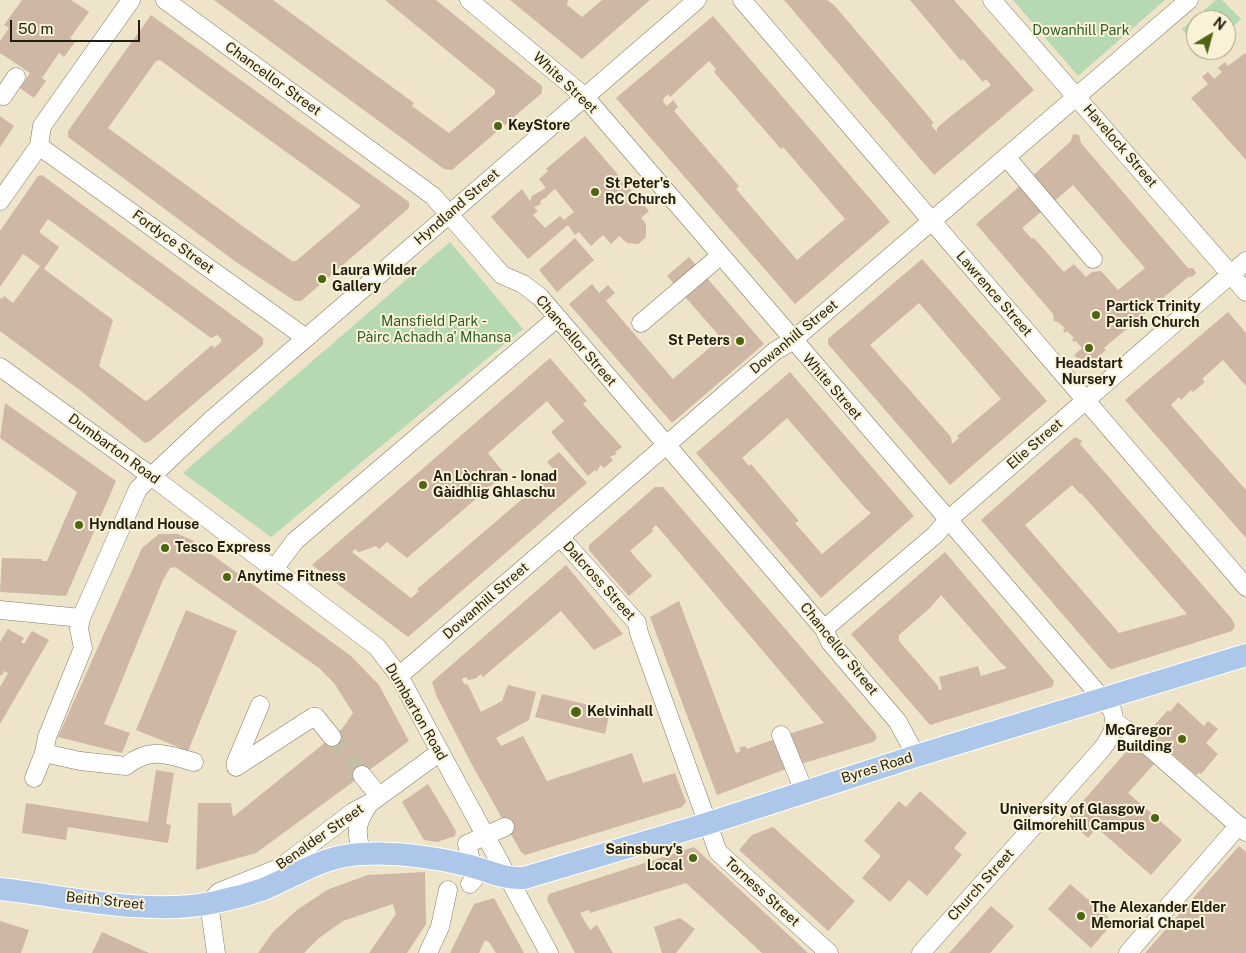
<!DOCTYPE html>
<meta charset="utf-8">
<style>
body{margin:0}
#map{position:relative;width:1246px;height:953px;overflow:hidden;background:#ede4c9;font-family:"Public Sans",sans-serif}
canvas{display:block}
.north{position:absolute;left:1186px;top:10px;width:50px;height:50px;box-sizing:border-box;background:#faf2d6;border:1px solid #a39d88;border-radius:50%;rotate:37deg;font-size:14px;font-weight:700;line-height:20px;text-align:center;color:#211e14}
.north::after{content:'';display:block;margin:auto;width:18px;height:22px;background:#4d6412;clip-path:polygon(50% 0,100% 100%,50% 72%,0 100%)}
.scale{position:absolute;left:10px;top:20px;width:130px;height:22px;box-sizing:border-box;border:2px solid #211e14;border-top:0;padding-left:6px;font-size:15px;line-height:18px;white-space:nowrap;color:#211e14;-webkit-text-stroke:4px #faf2d6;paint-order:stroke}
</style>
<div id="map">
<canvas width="1246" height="953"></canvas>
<div class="north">N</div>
<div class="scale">50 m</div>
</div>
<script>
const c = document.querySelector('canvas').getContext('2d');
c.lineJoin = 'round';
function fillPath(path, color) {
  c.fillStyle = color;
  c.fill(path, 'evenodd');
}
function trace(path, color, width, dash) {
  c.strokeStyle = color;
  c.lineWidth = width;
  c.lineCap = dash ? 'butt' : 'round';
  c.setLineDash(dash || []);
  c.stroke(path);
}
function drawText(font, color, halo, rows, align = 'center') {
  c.font = font + ' "Public Sans",sans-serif';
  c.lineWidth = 4;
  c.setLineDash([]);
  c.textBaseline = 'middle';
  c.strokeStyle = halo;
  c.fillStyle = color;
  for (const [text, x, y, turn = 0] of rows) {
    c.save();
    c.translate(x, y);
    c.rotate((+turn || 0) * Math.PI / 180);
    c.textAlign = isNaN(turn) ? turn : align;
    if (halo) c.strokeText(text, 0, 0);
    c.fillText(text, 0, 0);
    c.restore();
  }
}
fillPath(new Path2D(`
 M1013 0H1165L1078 76Z
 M1216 0H1222L1241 19 1226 33V20H1196V45L1182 29Z
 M450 242 523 329 271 537 183 473Z`), '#b6d8b3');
fillPath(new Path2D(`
 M22 0H71L89 12 70 38 75 42 64 57 59 53 42 78 46 81 34 98 20 88 30 73 0 53V41L9 28 4 25Z
 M214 0H273L414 103 412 106 449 133 495 94V90L385 0H436L542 86V93L452 170 444 169Z
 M510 0H568L567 5 582 17 602 0H650L582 59Z
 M784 0H827L834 5 914 99 934 123 931 125 937 132V128L951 116 991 85 986 79 983 82 963 59 961 61 910 0H954L1034 90 934 175Z
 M151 15 409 202V208L301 301H295L236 262 68 137V131ZM160 60 199 89 361 206 296 261H292L255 235 108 128 156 61Z
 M713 16 890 222 795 304 616 98ZM709 61 716 69 714 72 781 149 783 147 845 219 797 260 736 189 739 186 674 111 678 107 673 100 667 106 663 102 664 98 668 94 670 97Z
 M1245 53 1246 54V160L1191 98 1208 84 1202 77 1208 72 1214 79 1222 72 1218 68 1225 62 1228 66Z
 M0 116 14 126 0 147Z
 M1073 134 1079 135 1081 143 1188 268H1193L1196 273 1193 276 1188 277 1104 348 1106 350 1086 368 1074 355 1082 348 1076 341 1074 342 1072 340 1074 338 1067 331 1065 333 1063 330 1065 328 1058 322 1054 321 1053 314 976 224 1021 185 1043 210 1022 228 1032 239 1034 238 1064 272 1074 264 1086 277 1092 272 1101 271 1118 290 1145 268 1073 185 1051 204 1029 179 1071 141Z
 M585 136 649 211 641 218 646 224V237L638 244 627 243 619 236 611 244 603 235 591 246 579 232 575 235 568 225 528 259 491 217 522 189 530 201 532 196 546 188 539 179 548 171 546 169ZM555 189 574 212 564 220 560 216 545 228 533 215 538 211 534 207 541 204 540 202 544 198H548L546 197Z
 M42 175 263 338V345L150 441 145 443 81 391 0 331V298L2 299 4 296 13 303 40 266 23 254 0 287V231L38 176ZM48 219 211 338 217 335 221 339V342L214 348 212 345 147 401 144 400 99 366 113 320 44 269 59 247 39 232Z
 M575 238 594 260 557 292 539 270Z
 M689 257 764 344 672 423 569 304 592 284 599 293 608 285 615 293 606 301 673 379 721 338 667 276Z
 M922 259 1047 401 950 485 828 344V339ZM919 303 1001 399 957 436 959 438 952 444 951 437 870 345Z
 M1228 312 1246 333V386L1223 360 1202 379 1205 382 1193 392 1191 390 1181 400 1179 397 1171 405 1246 490V538L1125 400Z
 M550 358 587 401 583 404 622 447 615 452 617 454 610 457 613 460 604 468 601 465 596 472 595 470 588 476 551 432 564 421 547 401 488 453 505 474 407 558 387 542 379 549 376 546 359 552 355 549 352 552 411 598 419 591 417 589 555 471 547 462 559 452 587 483 408 637 312 565Z
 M790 372 914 516 821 598 696 453ZM787 418 865 508 871 513 822 554 795 523 799 521 751 464 749 466 742 458Z
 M5 403 116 481 66 596 0 592 2 558 42 559V561H47L77 492 0 438Z
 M1075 437 1082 441 1080 444 1232 619 1235 626 1232 631 1112 669 1109 668 981 520ZM1072 485 1080 494 1081 493 1187 614 1119 633 1025 525Z
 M655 487H663L875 733 877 738 873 742 801 764 788 734 824 723 656 525 652 529 653 531 630 551 652 576 629 596 611 576 589 550V545Z
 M159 534H178L192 540 351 656 379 685 409 741 256 853 196 870 198 803H231L233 817 342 729 353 713 334 683 319 668 175 567 170 568 163 580 104 724 130 733 122 753 58 737 142 548Z
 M945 552 1054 681 1052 687 930 725 851 634ZM941 595 1001 663 1007 668 981 676 978 666 939 677 942 689 939 690 938 686 899 641V635L930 608Z
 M566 565 623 634 594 650 561 611 483 677 481 674 475 679 468 680 466 677 462 679 464 684 468 685 481 712 502 701 508 685 536 692 529 720 496 738 501 746 523 736 547 781 632 753 643 783 675 773 686 802 682 807 525 855 521 852 471 763 437 697 432 682Z
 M679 601 736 753 741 751 739 748 745 746 747 749 775 739 786 769 717 795 650 617Z
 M186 610 237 631 188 751 136 730Z
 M8 629 24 638 21 642 24 644 32 631 49 640 0 724V687L8 673 4 671 2 676 0 675V642Z
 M542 694 610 710 605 734 535 717Z
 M1178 702 1204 726 1208 721 1218 729 1206 743 1218 754 1201 774 1199 773 1196 775 1152 736 1153 734 1150 730 1168 710 1170 712Z
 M1132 745 1154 764 1128 793 1182 840 1151 875 1097 828 1088 838 1077 828 1072 833 1062 825Z
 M156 770 174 773 166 824 171 825 168 843 68 827 66 840 22 833 26 803 148 822Z
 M428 784 456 831 455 836 437 842 424 840 402 802Z
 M920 791 967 833 954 848 962 855 927 896 909 880 890 902 862 878 881 856 864 841 899 801 906 807Z
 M773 827 855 901 828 931 739 850 752 835Z
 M1239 846 1246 852V953H1145Z
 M694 847 808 953H762L686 883 590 913 589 910 580 913 590 930 597 925 613 953H575L547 900 549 894Z
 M425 872 426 924 407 953H369L396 914 393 904 343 921 319 938 304 953H258L273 932 298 909 329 889 368 875Z
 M1070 884 1114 922 1091 948 1048 909Z
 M494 898 524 953H496L489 942 485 940 479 953H450L474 904Z
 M991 906 1014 926 990 953H949Z
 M680 918 695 929 676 953H662L654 927Z
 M0 921 29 930 21 953H0Z
 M102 932 149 953H92Z`), '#cfb7a6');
trace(new Path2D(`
 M332 737 362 775`), '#c4bca5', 18, [18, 9]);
const minor = new Path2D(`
 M165 0 433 196 502 275 523 284 540 297 824 629 830 642 898 722 916 756
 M469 0 585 97 1112 710C1118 726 1111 737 1101 750L921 953
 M742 0 1246 587
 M992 0 1246 292
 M0 95 3 96 16 77
 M39 146 306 338
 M1007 158 1093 259
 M0 201 39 146 42 126 131 0
 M641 323 720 256
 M0 367 151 476 377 647 399 676 549 953
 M560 537 637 623 639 633 718 852 829 953
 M274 569 295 541 557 318
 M0 610 81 618
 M824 629 935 535 948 520 1246 261
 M399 676 775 351 792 341 1189 0
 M260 705 236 762V767L313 717H316L332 737
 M1115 722 1140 739 1246 832
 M781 735 804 791
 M44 753 80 761 126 766C150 747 166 754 194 762
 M362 775 379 796
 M34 778 44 753 47 737 83 648 79 629 81 618 138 489 210 421 697 0
 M362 854C355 831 356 822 370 803
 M470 884 475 878 467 844 505 827
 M216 953 209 903 219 892 281 867 353 812 370 803 440 752
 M428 953 440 927 448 890
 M1128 953 1239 825`);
const major = new Path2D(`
 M0 889C64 896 148 916 211 903 229 899 249 895 266 888 299 874 323 856 361 854 395 852 433 857 466 865 488 870 501 879 524 878L706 824 916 756 1246 655`);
trace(minor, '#857d65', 19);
trace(major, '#fff', 24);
trace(minor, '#fff', 18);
trace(major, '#acc7e9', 22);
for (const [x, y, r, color] of [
 [498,126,5,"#4d6412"],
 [595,192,5,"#4d6412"],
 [322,279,5,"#4d6412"],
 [1096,315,5,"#4d6412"],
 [740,341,5,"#4d6412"],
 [1089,348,5,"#4d6412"],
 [423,485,5,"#4d6412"],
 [79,525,5,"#4d6412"],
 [165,548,5,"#4d6412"],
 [227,577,5,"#4d6412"],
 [576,712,6,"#4d6412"],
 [1182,739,5,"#4d6412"],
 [1155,818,5,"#4d6412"],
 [693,858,5,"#4d6412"],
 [1081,916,5,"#4d6412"]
]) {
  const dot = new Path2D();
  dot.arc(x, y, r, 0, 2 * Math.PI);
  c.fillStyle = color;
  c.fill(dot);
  trace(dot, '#faf2d6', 2);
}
drawText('14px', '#2c5f2a', '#faf2d6', [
 ["Dowanhill Park",1081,31],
 ["Mansfield Park -",434,322],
 ["Pàirc Achadh a' Mhansa",434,338]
]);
drawText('14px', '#211e14', '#faf2d6', [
 ["Chancellor Street",273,79,36],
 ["White Street",565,83,43],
 ["Havelock Street",1120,146,49],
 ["Hyndland Street",457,207,-41],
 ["Fordyce Street",173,242,36],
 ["Lawrence Street",994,294,49],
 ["Dowanhill Street",794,337,-39],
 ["Chancellor Street",576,341,49],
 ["White Street",832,387,49],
 ["Elie Street",1035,444,-41],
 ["Dumbarton Road",114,449,36],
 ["Dalcross Street",599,581,48],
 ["Dowanhill Street",486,601,-41],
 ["Chancellor Street",839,649,51],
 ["Dumbarton Road",416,712,60],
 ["Byres Road",877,768,-17],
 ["Benalder Street",320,837,-35],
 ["Church Street",981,885,-48],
 ["Torness Street",762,892,42],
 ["Beith Street",105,901,6]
]);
drawText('bold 14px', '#211e14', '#faf2d6', [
 ["KeyStore",508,126],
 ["St Peter's",605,184],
 ["RC Church",605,200],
 ["Laura Wilder",332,271],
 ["Gallery",332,287],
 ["Partick Trinity",1106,307],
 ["Parish Church",1106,323],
 ["St Peters",730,341,"right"],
 ["Headstart",1089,364,"center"],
 ["Nursery",1089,380,"center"],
 ["An Lòchran - Ionad",433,477],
 ["Gàidhlig Ghlaschu",433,493],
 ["Hyndland House",89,525],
 ["Tesco Express",175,548],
 ["Anytime Fitness",237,577],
 ["Kelvinhall",587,712],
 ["McGregor",1172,731,"right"],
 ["Building",1172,747,"right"],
 ["University of Glasgow",1145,810,"right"],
 ["Gilmorehill Campus",1145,826,"right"],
 ["Sainsbury's",683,850,"right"],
 ["Local",683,866,"right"],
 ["The Alexander Elder",1091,908],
 ["Memorial Chapel",1091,924]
], 'left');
</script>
